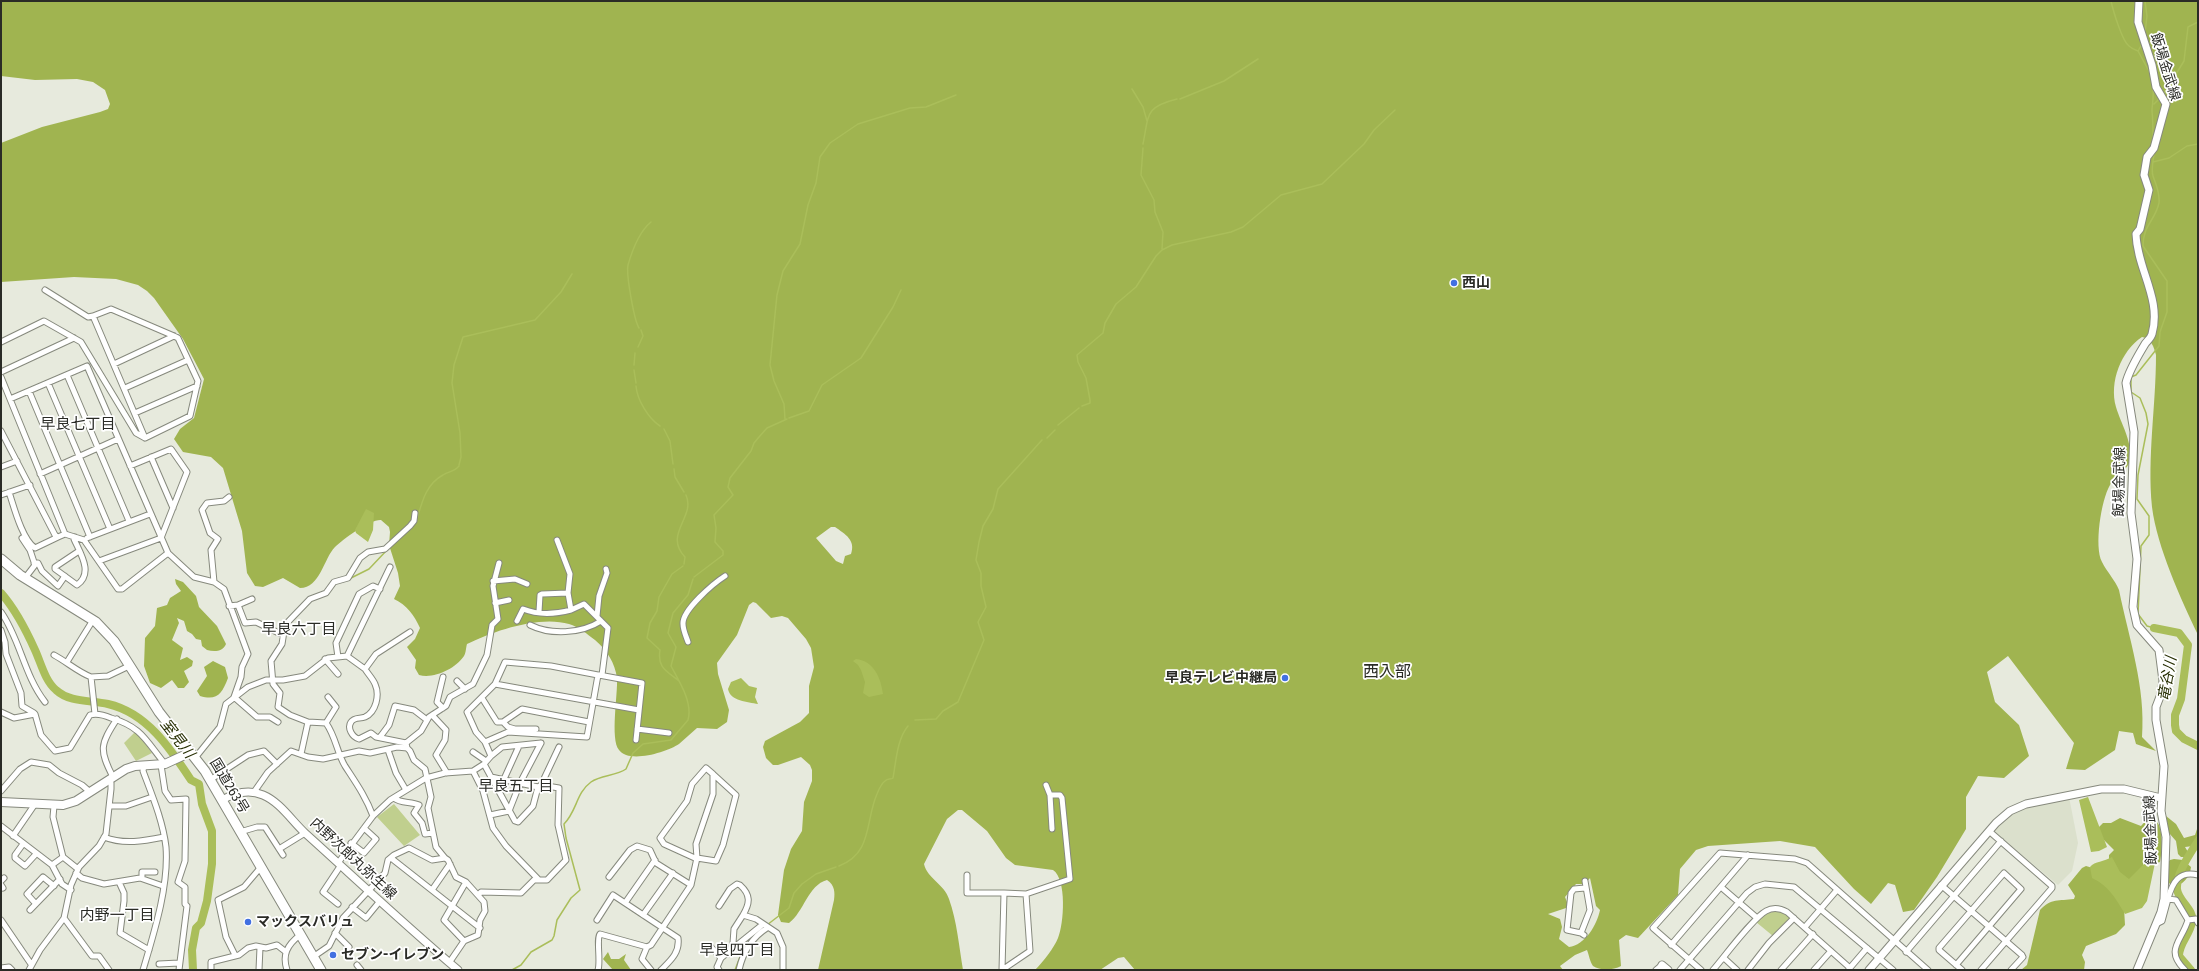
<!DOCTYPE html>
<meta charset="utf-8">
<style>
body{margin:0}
#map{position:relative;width:2199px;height:971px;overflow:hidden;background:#e7eadd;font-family:"Fira Sans Condensed",sans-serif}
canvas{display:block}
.frame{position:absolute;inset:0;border:2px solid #2a2b26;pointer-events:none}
</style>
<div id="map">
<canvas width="2199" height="971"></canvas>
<div class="frame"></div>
</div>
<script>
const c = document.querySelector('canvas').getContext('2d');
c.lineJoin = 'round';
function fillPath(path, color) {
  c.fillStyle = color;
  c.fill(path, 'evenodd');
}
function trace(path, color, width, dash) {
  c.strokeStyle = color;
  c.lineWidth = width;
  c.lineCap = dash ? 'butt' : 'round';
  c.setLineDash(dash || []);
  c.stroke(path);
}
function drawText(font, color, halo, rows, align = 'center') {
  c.font = font + ' "Fira Sans Condensed","Noto Sans JP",sans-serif';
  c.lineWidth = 3.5;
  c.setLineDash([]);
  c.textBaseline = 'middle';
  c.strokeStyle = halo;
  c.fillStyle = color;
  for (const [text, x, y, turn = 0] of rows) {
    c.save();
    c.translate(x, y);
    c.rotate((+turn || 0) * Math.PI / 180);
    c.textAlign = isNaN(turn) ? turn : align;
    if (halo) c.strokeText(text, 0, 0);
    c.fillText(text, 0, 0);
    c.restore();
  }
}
fillPath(new Path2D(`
 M2069 797 2078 843 2072 871 2058 885 1994 832 2003 819 2018 809Z`), '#dbe0cc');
fillPath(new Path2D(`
 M136 731 152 753 136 761 124 743Z
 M394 804 420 835 404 846 377 817Z
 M1775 911H1781L1790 917 1789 921 1773 936 1756 922 1763 915Z`), '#c0cf8e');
fillPath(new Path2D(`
 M1 1H2198V635C2181 599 2157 547 2152 507 2147 457 2156 406 2156 355 2154 347 2151 338 2142 337 2121 351 2109 382 2116 407 2121 424 2132 440 2130 459 2129 470 2115 476 2110 485 2101 500 2094 547 2102 562 2107 572 2115 580 2119 590 2129 639 2146 687 2142 737L2156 751 2136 744 2133 733 2119 731 2115 750 2085 770 2066 769 2074 743 2008 656 1987 672 1995 702 2019 725 2029 756 2004 778 1978 776 1966 797V829L1937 877 1914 910 1903 912 1895 885 1888 883 1871 904 1854 889 1815 847 1780 841 1708 846 1696 850 1680 869 1678 895 1638 938 1626 935 1619 940 1621 966C1614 970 1600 971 1593 966 1590 962 1589 955 1587 950L1575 955 1560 966 1563 970H1135L1124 957 1118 958 1100 970H1035C1043 962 1054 948 1058 938 1064 924 1067 879 1053 870L1015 865 1006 858 987 831 962 810H958L947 819 924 864C927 878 945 885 949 899 957 921 959 947 963 970H818L834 900C835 893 835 885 827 880 808 885 804 912 789 923L781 922 778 915 784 870 791 849 802 831 804 802 812 781V770L810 765 801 757 778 765H773L766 758 763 747 765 741 800 722 809 713V686L814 667 811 648 806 639 788 618 782 616 771 618 756 603 753 602 749 605 737 635 717 663 718 674 729 710 727 722 717 729 697 728C691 733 685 739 679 744 667 752 629 764 619 750 610 739 618 694 617 678 615 663 607 650 595 640 587 634 579 627 569 624 540 615 493 631 467 644 466 647 466 653 464 656 455 669 434 679 419 675L415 668 416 660 407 647 415 639 420 628C414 615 407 605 394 599L400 586 398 573 389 545 390 532 389 527 381 520C371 519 343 539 335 547 324 558 320 588 300 588L283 578 263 587 255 586 247 573 242 531 223 468 211 457 183 452 174 439 180 429 194 418 204 379 183 339 154 298 147 291 138 285 116 279 74 277 1 282V143L42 127 100 112 108 109 110 104 105 90 93 82 77 79 35 80 1 76ZM831 527H835C845 534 856 540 851 554L845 556 843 564 836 561 816 538ZM1590 878 1596 906 1600 910C1597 925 1585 945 1569 947L1559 939 1562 927 1560 919 1548 914 1569 907 1565 897 1576 884H1585Z
 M175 579 183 582 196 596 199 607 217 626 226 644C223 652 214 652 207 650L202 646 201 640 196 639 192 634 187 631 184 621 177 618 179 623 172 640 183 648 180 660 187 657 193 661 192 666 184 671 189 682 184 688H178L172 680 161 688 150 683 144 666 145 638 155 626 157 608 167 605 170 598 181 591 176 584Z
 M213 661 225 667 228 678C222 694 217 701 200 696L197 691 207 676 204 667Z
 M2166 816 2176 824 2184 838 2195 835 2198 826V834L2193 846 2185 847 2188 852 2185 857H2181L2178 854 2176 841 2169 833Z
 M2149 817C2153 819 2157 821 2159 825 2163 834 2162 853 2160 862L2153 864 2146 859H2143V870L2129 883 2109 861V855L2114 850 2101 837 2098 828 2103 823H2111L2120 818 2141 826Z
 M2174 859 2183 860 2191 867C2190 877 2183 885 2173 887L2167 881V864L2170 860Z
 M2086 866 2096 869 2124 908 2125 925 2116 934 2086 946 2082 955 2085 962 2084 970H2021L2027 965 2040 910C2051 898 2059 901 2074 899L2075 896 2068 885 2082 868Z
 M608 952 611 959H619L626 954 624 960 631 970H613L603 959Z`), '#a0b450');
fillPath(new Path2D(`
 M366 509 374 513 373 530 368 542 356 533 355 530Z
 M856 659C874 661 881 678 883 694L869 697 863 693 865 682 861 670 858 665 853 661Z
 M741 678 749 686 757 688 755 697 758 704C748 702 730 701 728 689L731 682Z
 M2088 797 2107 847 2099 851 2091 852 2079 800Z
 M2112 857 2120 872 2129 879 2147 861 2155 863 2147 901 2142 908 2125 914C2116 899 2108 885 2092 878L2090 867C2095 861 2104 862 2112 857Z`), '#aabe5a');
trace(new Path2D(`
 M2111 1C2113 10 2122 41 2129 46 2131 48 2135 50 2138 51
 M2145 33 2147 16 2145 1
 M2142 44 2138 51 2150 73
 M1132 89 1143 107 1147 121
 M2163 95 2184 61 2188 27 2198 22
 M1180 99 1224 81 1258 59
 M2154 104 2160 98
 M2153 140C2153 130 2153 121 2152 111 2152 104 2154 97 2153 89
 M1143 144C1149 114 1145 107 1177 99
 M1143 148 1141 175 1154 200 1155 212 1163 232 1162 249
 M2154 154C2153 161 2151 170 2153 176 2156 185 2160 192 2159 203 2155 221 2143 225 2143 246L2167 281V312L2160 332 2159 346 2136 375 2131 377V392L2140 398 2146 413 2148 424 2138 475 2137 499 2149 516V535L2141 546 2138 614 2147 626 2154 628
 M2153 162 2169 158 2187 146 2198 144
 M639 328C634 320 626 274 628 265 632 251 640 231 651 222
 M638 347 643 336 641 330
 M634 365 635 353
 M634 370 636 383
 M636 386C637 400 649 419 660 426
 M1082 406 1090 403V400L1086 378 1078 362 1077 355 1103 333 1105 323 1116 304 1136 287 1156 256 1162 250 1172 245 1231 232 1243 227 1281 195 1322 184 1364 144 1374 130 1395 110
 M789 418 809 411 822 385 861 358 893 307 901 290
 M785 419 784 404 774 381 770 365 777 295 783 271 800 244 808 205 816 183 820 157 830 143 858 124 910 108 926 107 956 95
 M1058 425 1079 408
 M664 429 670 441 673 464
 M1047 438 1055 430
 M459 465 461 457 460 433 452 383 454 365 463 337 535 320 561 292 572 274
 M674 469 675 477 684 492
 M417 519C422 502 426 484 443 475 449 471 454 472 459 466
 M684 564 685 557C663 534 696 517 686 495
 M694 577 723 555V551L715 542 716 528 714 515 733 495 728 487 730 478 751 451 754 443 759 437 767 428 787 419
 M349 579 369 569 387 550
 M679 681C667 671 657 668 660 650L647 638 650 623 657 611 659 597 672 574 683 566
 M915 720 936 719 943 711 958 702 984 640 978 622 986 607 981 586V573L976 560 979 542 983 526 993 509 998 489 1042 440
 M839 866C873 853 865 821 877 794 879 789 881 784 885 781 888 778 890 780 893 778 896 762 897 739 908 726
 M767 925 789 908 794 893 802 884 816 874 836 867
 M512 970 521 965 531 952 552 940 554 936 557 920 571 898 580 890 566 838 564 824C577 811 576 793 591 782 601 775 616 776 626 769L633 753 643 744 671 740 688 720C693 702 679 681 671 666L676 647 668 633 673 613 688 595 693 579
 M735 970 743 949 756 933`), '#aabe5a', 1.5);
trace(new Path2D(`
 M1 593C16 610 26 630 35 650 41 663 45 681 56 690 70 703 91 700 108 704 147 713 170 748 191 780L199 784 202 804 212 831V864L207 901 201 923 196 928 192 950 193 970
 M2154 628 2179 633 2188 645 2181 699 2175 715V725L2176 731 2184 739 2198 746
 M2191 970 2179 956C2179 943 2190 935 2192 922 2195 910 2178 901 2177 889 2176 873 2190 854 2198 841`), '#aabe5a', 8);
const minor = new Path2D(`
 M45 290 88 317 93 316
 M1 342 44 321 81 342 136 433 145 438 190 416 198 381 178 338 174 336 111 309 93 316 145 438
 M114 364 174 336
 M1 372 74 338
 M67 375 129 521
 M1 377 65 534 84 540 118 589H122L168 553
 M48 383 110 529
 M125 388 188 360
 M29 391 90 537
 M10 399 87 366 168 553 194 577 214 582 224 589 248 654 242 667 241 677 234 697
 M135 413 197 386
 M1 431 55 535 58 537 65 534
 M151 457 173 508
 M1 467 17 461
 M40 474 118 439
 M9 492C14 507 22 539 35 548L58 537
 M1 495 30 485
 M75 537 74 539C80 553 94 573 77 585L55 569V567L79 551
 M22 538 30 550 35 565 25 578
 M87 538 150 514
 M557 540 570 574 568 593 571 610 584 604 608 628 602 675
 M99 561 161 538 187 472 171 449 130 466
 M34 563H38L42 571 58 586 65 576
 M493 581 515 579 527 584
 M214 582 211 550 218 539 210 533 202 510 207 503 224 501 229 497
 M495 603 509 600
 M238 605 252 599
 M229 606 238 605 245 623 256 622 283 635
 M1 612C20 639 24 675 45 702
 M539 612 540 595 542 594 568 593
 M597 616 599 596 607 573 606 569
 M517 621 523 609C538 615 556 614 571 610
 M530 625C550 635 581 634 601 621
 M1 630 5 642 6 654 21 693 22 706 34 713
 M688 642C686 636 683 630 683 624 682 610 714 583 725 576
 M54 655C67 662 78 672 91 677
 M347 656 390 567
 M338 657 336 643 359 594 373 586 380 589
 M325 659 338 674
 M67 662 93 620
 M365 669C368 674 373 679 375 684 380 695 376 712 365 717 360 719 354 717 351 722 347 728 352 737 359 739L371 733 376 737 406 743
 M599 675 642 683 636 740
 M443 677 437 702 443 708
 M457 681 465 689
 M495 684 639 710
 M234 697 257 717H270L278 722
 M328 697 336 707 326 723C336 737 337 753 345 766 356 783 366 797 373 816
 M482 698 497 722H503L508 727 515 729H536
 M1 712 14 718 35 714 41 735 55 751 70 748 90 715C97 713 104 715 111 718 142 727 146 741 165 764
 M95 714 91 677 108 676 129 666
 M432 715 446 730 445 740 436 755 447 773
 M308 722 290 715 278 707 280 693 273 684 271 661 282 644 285 625 310 599 326 593 334 582 348 578 360 558 368 552 385 549 410 526 414 521 415 513
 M503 722 522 709 589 722
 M637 729 669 733
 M380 737 389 725 395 706 414 710 427 720
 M388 750 396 773 406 790
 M473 752 486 761
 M301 754 308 722 326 723
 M491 756 502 747 541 743
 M195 758 220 727 226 704 248 687 266 680H283L305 676 328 658 347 656 365 669 376 654 410 632
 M484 764 515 821 518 822 533 806 538 787
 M161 765 165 791 171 800 186 799 185 861 178 882 185 887V904L187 906 179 970
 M473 771 483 791 493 828 506 846 538 879
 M713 774 736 795 723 845 716 861 697 858 696 844 713 794Z
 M113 777C99 750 100 744 117 719
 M504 779 519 746
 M210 780 248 755 264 751 277 764
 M541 785 559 747
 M1046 785 1050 795 1052 829
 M1 791 20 769 31 762 49 765 59 773 82 785 90 792
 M254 792 268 772 291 751 308 757 323 759 359 751 370 753 397 747 407 748
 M394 798C401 804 411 801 419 805L414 813 422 823 425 834 433 833
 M54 806 53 817 63 857 78 869
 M110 806H126L152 797
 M509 811 520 783 541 743
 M490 815 509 811
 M1 826 52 865 62 884 71 890
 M240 832 257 827H265L283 855
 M13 836 35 804
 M104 837C124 845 144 841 164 837
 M351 843 364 853 376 839 364 828
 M23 844 15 855V858L25 866 36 854
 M279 849 305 833
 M391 858 480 928
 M445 858 436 847 428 808 431 797 425 769 414 760 410 751 407 748 406 743 421 731 429 717 446 706 450 697 473 684 487 655 492 625 498 619 493 586 499 563
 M697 859 664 844 660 838 687 801 692 784 706 768 713 774
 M338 863 373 816 390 800 426 778 445 773 473 771 484 764 491 756 485 742 476 732 467 712 495 684 505 662 551 666 598 675 587 737 508 732 485 742
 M52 865 63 857
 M76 873 82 878 104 884 140 878 163 886
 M967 875V893H1004L1002 970
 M609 877 630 850 637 846 650 850 656 863 691 885
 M142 878V872H155
 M1 881 4 878
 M119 882 124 893V901L120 933 149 950
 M1 885 3 888
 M1941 885 2022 955 2023 957 2011 970
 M1721 887 1757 918
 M432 890 450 864
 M1004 893 1026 894
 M478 895 481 892 521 893 534 880H547L566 860 558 825 559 788 541 785 538 787 491 777
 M2168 899C2172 883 2179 870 2198 875
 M625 903 655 860
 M36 904 27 894 43 877 54 886
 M338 904 323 892 341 865
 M719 906 730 889 737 884 740 885C751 895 750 903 743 915
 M352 907 366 918 380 901
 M30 910 60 879
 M643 915 673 873
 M64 918 92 956H99L109 970
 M1 920 31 964
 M597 920 613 895 678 938C680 953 670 961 661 970
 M2188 920 2196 919 2198 923
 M2156 924 2162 921 2168 899 2176 900 2188 920
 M1805 927 1837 890
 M335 933 349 947
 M1581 933 1567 930 1571 893 1574 889 1585 888
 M1584 935 1581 933 1590 910 1585 881
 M464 941 444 920 466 882
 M1671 945 1748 855
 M710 946 721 958
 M647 947 642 959 651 970
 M1906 952 2001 841
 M728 954 733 943 734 929 743 915 756 919 777 933 783 947V970
 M235 955 226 937 218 900 244 887 261 867
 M313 957 329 946 343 918 385 873 388 860 394 855 409 848 432 860 445 858 448 860 456 877 466 882 484 902 485 911 480 920 478 935 464 941 449 963
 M1724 958 1737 970
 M159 964 179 963
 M357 965 361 970
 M1956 965 2021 889 2004 873 1939 948V950L1962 970
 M1 968 9 967 12 970
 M1849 969 1867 948
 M29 970 40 950 64 918 71 885 79 867 99 846 106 834 111 789V783L109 780
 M143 970C154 933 169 886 166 847 163 821 152 795 143 771L144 765
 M211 970V962L239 955 248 948 256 946 266 948 277 945 286 952
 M259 970 260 947
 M287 970C282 955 287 945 300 935
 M598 970C601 961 596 939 600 934L647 947 651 945 691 885 697 858
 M719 970 717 967 721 958 762 925
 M739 970C743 952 751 938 767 928
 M1002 970 1030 951 1026 894 1070 879 1062 798 1060 795H1050
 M1656 970 1662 965
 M1680 970 1747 893 1755 887 1765 884 1794 887 1893 970
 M1701 970 1653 928 1720 853 1795 859 1807 863 1928 970
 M1713 970C1725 956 1753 918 1766 911 1773 907 1780 908 1787 912L1850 968
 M1748 970 1769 943 1794 918
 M1781 970 1813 934
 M1814 970 1831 951
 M1981 970 2052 888V886L1989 831
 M2185 970C2164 950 2182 941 2188 920`);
const tertiary = new Path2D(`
 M1662 965 1668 970
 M1869 970 1996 823 2010 811 2026 804 2101 789H2124L2161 798`);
const secondary = new Path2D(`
 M222 800C234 793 249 789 263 795 280 802 292 821 305 833 356 879 406 926 458 970
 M2137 970 2161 912 2164 899 2166 837 2161 811 2164 766 2156 720V707L2161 694 2163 681 2159 650 2137 625 2133 607 2137 559 2131 513 2134 432 2126 383C2129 370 2138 356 2145 344 2147 341 2151 338 2152 334 2162 299 2137 269 2136 234L2140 229 2149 190 2144 175 2147 157 2154 148 2166 104 2156 87 2152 65 2138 22 2139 1`);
const primary = new Path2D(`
 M1 802 63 805 76 801 126 769 135 766 165 764 191 752`);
const trunk = new Path2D(`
 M1 559 20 575 96 622 114 641 159 712 205 771 321 970`);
trace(minor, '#86897d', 7);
trace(tertiary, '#86897d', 9);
trace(secondary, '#86897d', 9);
trace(primary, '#86897d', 10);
trace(trunk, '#86897d', 11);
trace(minor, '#fff', 5);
trace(tertiary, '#fff', 7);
trace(secondary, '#fff', 7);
trace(primary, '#fff', 8);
trace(trunk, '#fff', 9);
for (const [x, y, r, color] of [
 [1454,283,4,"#4270e1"],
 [1285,678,4,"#4270e1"],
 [248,922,4,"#4270e1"],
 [333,955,4,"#4270e1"]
]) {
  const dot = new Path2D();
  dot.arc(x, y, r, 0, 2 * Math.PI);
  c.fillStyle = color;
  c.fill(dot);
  trace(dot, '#fff', 1.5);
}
drawText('14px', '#2a2b26', '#fff', [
 ["飯場金武線",2165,67,73],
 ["飯場金武線",2120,482,-89],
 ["国道263号",229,786,59],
 ["飯場金武線",2151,830,-92],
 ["内野次郎丸弥生線",353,859,43]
]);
drawText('bold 14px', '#2a2b26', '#fff', [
 ["西山",1462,283],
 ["早良テレビ中継局",1277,678,"right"],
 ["マックスバリュ",256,922],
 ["セブン-イレブン",341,955]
], 'left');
drawText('15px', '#2a2b26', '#fff', [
 ["早良七丁目",78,425],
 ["早良六丁目",299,630],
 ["早良五丁目",516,787],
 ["内野一丁目",117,916],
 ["早良四丁目",737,951]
]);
drawText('italic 15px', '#283004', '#fff', [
 ["竜谷川",2168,679,-80],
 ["室見川",177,739,52]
]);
drawText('16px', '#2a2b26', '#fff', [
 ["西入部",1387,673]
]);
</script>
